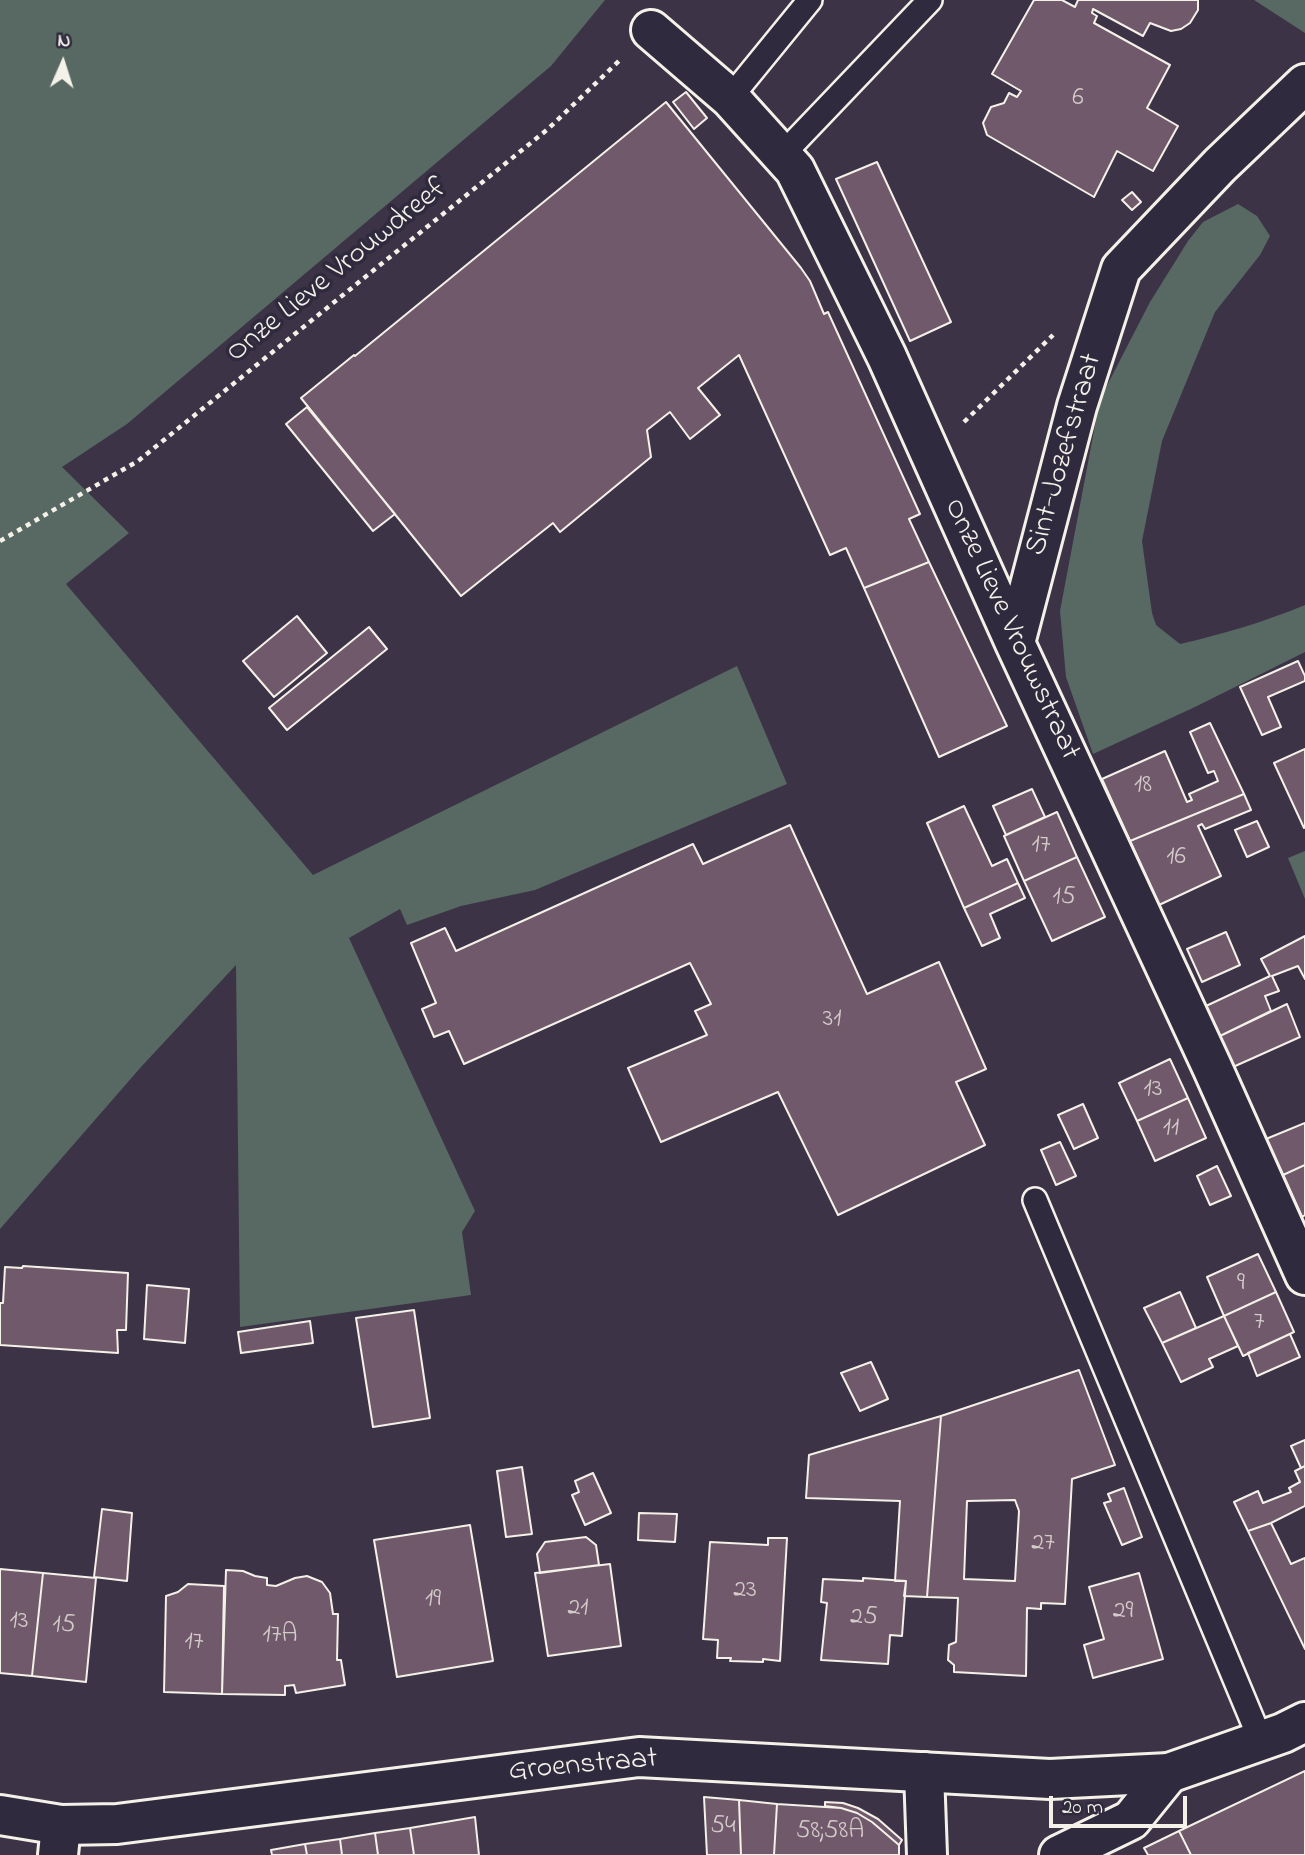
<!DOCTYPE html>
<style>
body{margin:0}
#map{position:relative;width:1305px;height:1855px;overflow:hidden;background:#3c3346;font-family:"Indie Flower",sans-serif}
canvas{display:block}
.north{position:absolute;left:28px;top:28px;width:70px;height:70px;-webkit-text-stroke:5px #2f2a3d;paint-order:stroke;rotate:3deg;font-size:19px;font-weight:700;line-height:28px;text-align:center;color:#f4f1e8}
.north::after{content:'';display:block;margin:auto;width:24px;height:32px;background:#f4f1e8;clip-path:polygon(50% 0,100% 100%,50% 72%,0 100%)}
.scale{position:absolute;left:1049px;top:1796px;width:138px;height:32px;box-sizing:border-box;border:4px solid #f4f1e8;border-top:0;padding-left:9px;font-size:21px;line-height:24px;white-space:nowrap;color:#f4f1e8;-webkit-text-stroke:5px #2f2a3d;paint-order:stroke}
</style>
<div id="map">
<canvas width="1305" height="1855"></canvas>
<div class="north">N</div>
<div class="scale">20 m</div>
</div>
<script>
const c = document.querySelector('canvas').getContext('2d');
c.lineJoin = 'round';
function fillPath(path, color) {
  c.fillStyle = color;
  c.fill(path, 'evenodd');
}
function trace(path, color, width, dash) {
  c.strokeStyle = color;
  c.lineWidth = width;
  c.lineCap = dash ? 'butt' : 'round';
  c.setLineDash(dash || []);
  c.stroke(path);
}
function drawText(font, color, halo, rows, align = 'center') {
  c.font = font + ' "Indie Flower",sans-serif';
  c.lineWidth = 7;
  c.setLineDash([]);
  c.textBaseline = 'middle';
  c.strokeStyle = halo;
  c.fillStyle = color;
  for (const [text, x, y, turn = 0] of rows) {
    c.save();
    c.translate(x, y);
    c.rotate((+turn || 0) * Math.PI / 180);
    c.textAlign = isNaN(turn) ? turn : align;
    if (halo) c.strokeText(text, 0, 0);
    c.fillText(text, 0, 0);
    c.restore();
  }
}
fillPath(new Path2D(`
 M0 0H605L551 66 127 424 62 467 129 533 66 584 313 875 737 666 787 784 535 890 461 906 407 925 400 909 349 938 475 1211 462 1232 471 1295 240 1327 236 965 141 1067 0 1229Z
 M1254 0H1305V33Z
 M1238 204 1257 216 1270 236 1260 255 1215 312 1162 441 1142 541 1152 613 1156 625 1180 644C1223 634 1264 622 1305 605V652L1195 707 1093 754 1066 677 1060 611 1100 399 1150 302 1188 241 1203 222Z
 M1305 851V899L1288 858Z`), '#576962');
const building = new Path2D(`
 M1034 0H1062L1075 7 1078 0H1198V10L1190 23 1181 29 1171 31 1150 23 1143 36 1093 9 1092 13 1097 16 1094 23 1170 65 1147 108 1178 126 1153 171 1117 151 1094 197 987 135 983 123 991 107 1004 103 1009 93 1017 97 1021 91 992 74Z
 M686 92 707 118 694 129 673 102Z
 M666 102 801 268 810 281 824 314 828 312 920 514 909 519 929 562 864 588 846 548 830 555 739 355 698 388 720 415 690 439 670 412 647 430 651 457 560 532 553 523 461 596 301 398 354 355 355 356Z
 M877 162 951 322 910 341 836 179Z
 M1132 192 1141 202 1132 210 1122 200Z
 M307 407 395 514 373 531 286 424Z
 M929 562 1007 726 939 757 864 588Z
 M297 616 327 653 274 697 243 661Z
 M369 627 387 649 287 730 269 708Z
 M1298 661 1305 676V681L1268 697 1281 727 1262 735 1240 687Z
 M1210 723 1244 794 1130 841 1102 779 1165 751 1187 802 1192 800 1189 794 1218 781 1214 771 1208 773 1190 732Z
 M1305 749V827L1304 828 1274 763Z
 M1032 789 1045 817 1006 835 993 806Z
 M1244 794 1251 810 1205 829 1202 824 1198 826 1221 876 1159 905 1130 841Z
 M964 806 992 866 1007 859 1018 883 964 908 927 823Z
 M1057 812 1077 857 1024 881 1004 836Z
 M1257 821 1269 847 1247 857 1235 830Z
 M790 825 867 994 939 962 986 1069 956 1082 985 1145 838 1215 778 1092 661 1142 628 1068 707 1035 695 1011 711 1004 690 963 464 1064 449 1031 434 1037 422 1009 436 1003 411 943 445 928 456 951 693 844 703 864Z
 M1077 857 1105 917 1052 941 1024 881Z
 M1018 883 1025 898 990 914 1000 938 982 946 964 908Z
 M1226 932 1240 965 1202 982 1187 949Z
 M1305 936V979L1298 966 1272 976 1279 991 1265 996 1271 1011 1220 1036 1206 1006 1270 976 1261 959Z
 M1287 1004 1300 1037 1233 1067 1220 1036Z
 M1170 1059 1188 1098 1137 1121 1119 1083Z
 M1188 1098 1206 1138 1155 1161 1137 1121Z
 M1083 1104 1098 1138 1074 1149 1058 1115Z
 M1305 1123V1165L1283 1175 1266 1139Z
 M1060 1142 1076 1176 1056 1185 1041 1150Z
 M1305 1165V1215L1302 1217 1283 1175Z
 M1217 1166 1231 1196 1210 1205 1197 1176Z
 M1258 1254 1276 1292 1224 1316 1207 1277Z
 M23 1266 128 1273 126 1330H117L118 1353 0 1345V1303H3L5 1267 22 1268Z
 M147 1285 189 1289 185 1343 144 1339Z
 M1180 1292 1196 1328 1162 1343 1144 1308Z
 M1276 1292 1294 1332 1243 1356 1224 1316Z
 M414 1310 430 1418 373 1427 356 1318Z
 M1224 1316 1238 1346 1209 1359 1213 1367 1181 1382 1162 1343Z
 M310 1321 313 1343 241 1353 238 1332Z
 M1290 1334 1300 1357 1257 1376 1248 1353Z
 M871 1362 888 1399 860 1411 841 1373Z
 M1079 1370 1115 1465 1072 1479 1065 1604 1041 1603V1609L1027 1608 1026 1676 954 1672V1665L948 1660 949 1645 956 1642 958 1598 927 1597 941 1416ZM1015 1500 1019 1511 1015 1581 964 1579 967 1501Z
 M941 1416 927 1597 904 1596 906 1581H895L900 1501 806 1498 809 1455Z
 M1305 1440V1466L1301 1468 1291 1446Z
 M1305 1466V1506L1271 1523 1248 1531 1234 1502 1258 1491 1263 1503 1291 1492 1289 1488 1300 1482 1295 1471Z
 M522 1467 532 1534 506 1537 497 1471Z
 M593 1473 611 1513 585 1525 572 1495 579 1492 575 1481Z
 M1124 1488 1142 1537 1122 1545 1104 1503 1111 1501 1108 1494Z
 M102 1509 132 1513 127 1581 94 1577Z
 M639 1513 677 1514 675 1542 638 1540Z
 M1271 1523 1291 1564 1305 1558V1649L1248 1531Z
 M470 1525 493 1661 397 1677 374 1540Z
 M586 1537 596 1545 599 1565 540 1573 537 1554 545 1542Z
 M768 1538H787L780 1661 763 1659V1662L730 1661 731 1658H717L718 1640 703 1639 710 1542 768 1545Z
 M610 1564 621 1646 548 1656 535 1573Z
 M0 1569 43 1573 32 1676 0 1673Z
 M226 1570 243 1571 255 1576 267 1578V1585L276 1586 295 1578 307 1576 322 1582 330 1593 333 1614H338L337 1660H341L345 1685 296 1693 294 1685 285 1686V1695L222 1694Z
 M43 1573 96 1578 86 1682 32 1676Z
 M1139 1573 1163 1659 1093 1678 1084 1645 1104 1639 1089 1587Z
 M863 1578 906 1581 902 1636 890 1635 888 1664 821 1660 827 1603 821 1602 823 1579 863 1581Z
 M188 1584 224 1586 222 1694 164 1692 166 1596 178 1592Z
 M1305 1771V1855H1191L1179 1831Z
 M704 1797 739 1800 741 1855H707Z
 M739 1800 777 1804 774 1855H741Z
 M825 1802 843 1803 858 1808 878 1819 902 1840 899 1845 872 1822 857 1813 841 1808 825 1806Z
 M777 1804 841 1808 857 1813 872 1822 899 1845V1855H774Z
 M475 1817 479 1855H414L410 1828Z
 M410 1828 414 1855H378L375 1833Z
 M1179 1831 1191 1855H1148L1144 1848Z
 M375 1833 378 1855H342L340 1839Z
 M340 1839 342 1855H307L305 1844Z
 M305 1844 307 1855H272L271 1850Z`);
fillPath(building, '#70596b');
trace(building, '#f4f1e8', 2);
const service = new Path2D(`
 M730 98 810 0
 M782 155 930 0
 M1035 1200 1261 1741`);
const minor = new Path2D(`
 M651 30 730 98 795 170 887 357 1015 643 1212 1067 1305 1275
 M1015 643 1077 406 1121 269 1220 165 1305 84
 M924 1772 927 1855
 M58 1855 61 1825
 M1059 1855 1131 1820 1169 1773`);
const tertiary = new Path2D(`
 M0 1815 61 1825 117 1824 639 1757 1050 1779 1169 1773 1283 1733 1305 1722`);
trace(service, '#f4f1e8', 28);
trace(minor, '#f4f1e8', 44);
trace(tertiary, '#f4f1e8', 44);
trace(new Path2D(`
 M964 422 1053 335
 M0 541 138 461 548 129 620 60`), '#f4f1e8', 4.5, [5, 5]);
trace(service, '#2f2a3d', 23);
trace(minor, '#2f2a3d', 38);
trace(tertiary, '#2f2a3d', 38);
drawText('26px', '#d3cbc9', null, [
 ["6",1078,100],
 ["18",1143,787],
 ["17",1041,847],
 ["16",1176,859],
 ["15",1064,899],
 ["31",832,1021],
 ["13",1153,1091],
 ["11",1171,1130],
 ["9",1241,1285],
 ["7",1259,1324],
 ["27",1043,1545],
 ["23",745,1592],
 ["19",433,1601],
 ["21",578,1610],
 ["29",1123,1613],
 ["25",864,1619],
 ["13",19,1623],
 ["15",64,1627],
 ["17A",280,1637],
 ["17",194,1644],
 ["54",723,1828],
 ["58;58A",830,1833]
]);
drawText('30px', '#f4f1e8', '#2f2a3d', [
 ["Onze Lieve Vrouwdreef",338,272,-39],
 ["Sint-Jozefstraat",1066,455,-74],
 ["Onze Lieve Vrouwstraat",1010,630,65],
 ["Groenstraat",583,1767,-5]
]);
</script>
